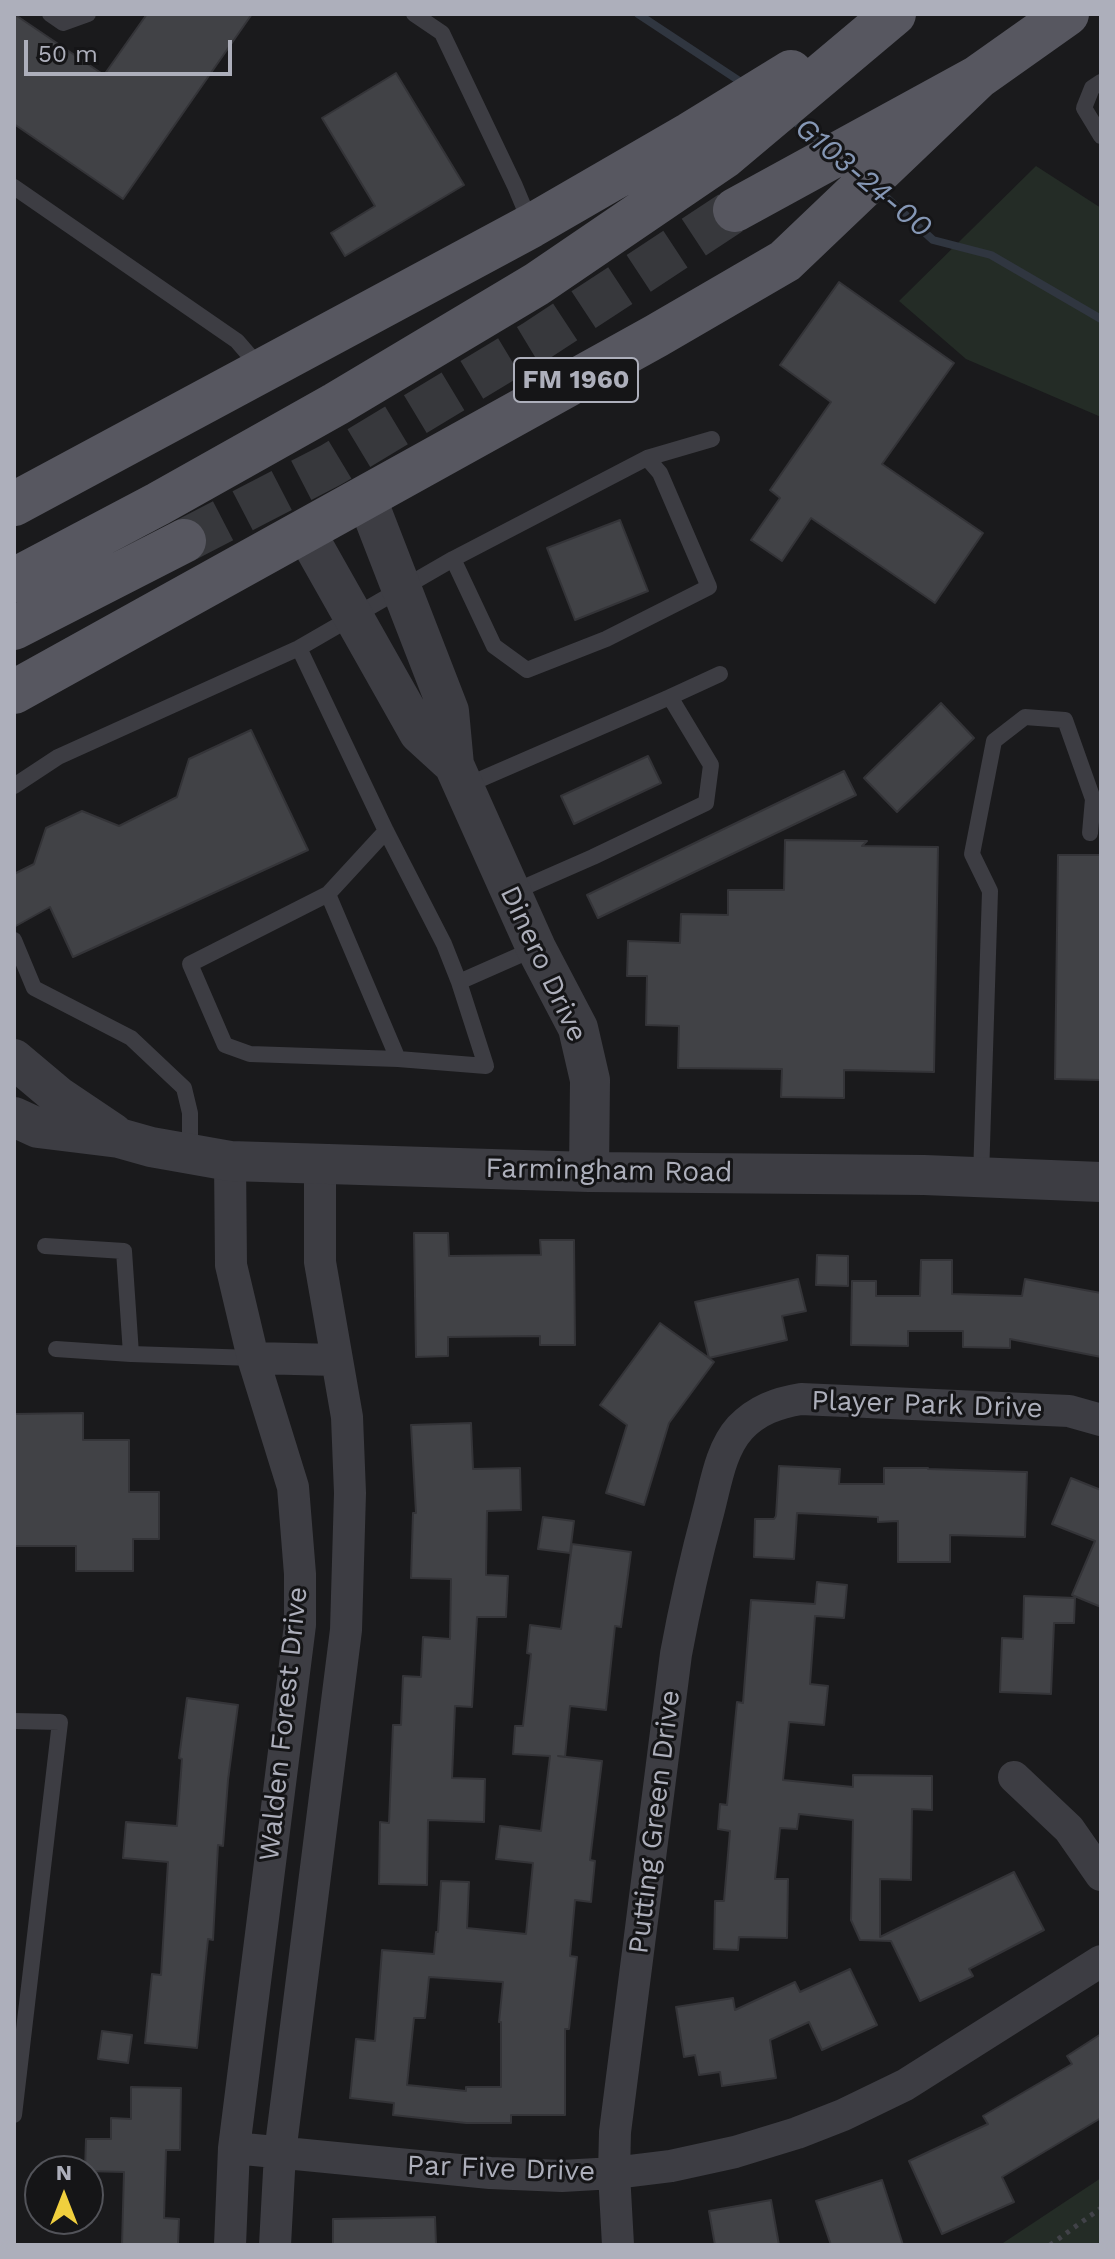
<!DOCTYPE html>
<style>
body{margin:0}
#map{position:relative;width:1115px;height:2259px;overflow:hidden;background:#1a1a1c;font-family:"Work Sans",sans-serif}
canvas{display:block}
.frame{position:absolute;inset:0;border:16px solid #adafbb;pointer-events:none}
.north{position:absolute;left:24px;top:2155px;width:80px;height:80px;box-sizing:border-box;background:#151517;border:2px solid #525359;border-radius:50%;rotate:0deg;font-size:22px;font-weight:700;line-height:32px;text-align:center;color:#adafbb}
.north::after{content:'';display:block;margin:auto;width:28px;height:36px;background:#f0cf3e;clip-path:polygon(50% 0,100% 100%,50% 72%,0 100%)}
.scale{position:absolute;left:24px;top:40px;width:208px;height:36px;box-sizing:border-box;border:4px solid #adafbb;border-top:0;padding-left:10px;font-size:24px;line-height:28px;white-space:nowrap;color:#adafbb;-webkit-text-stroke:6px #151517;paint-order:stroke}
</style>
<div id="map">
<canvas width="1115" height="2259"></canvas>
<div class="frame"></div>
<div class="north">N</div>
<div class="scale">50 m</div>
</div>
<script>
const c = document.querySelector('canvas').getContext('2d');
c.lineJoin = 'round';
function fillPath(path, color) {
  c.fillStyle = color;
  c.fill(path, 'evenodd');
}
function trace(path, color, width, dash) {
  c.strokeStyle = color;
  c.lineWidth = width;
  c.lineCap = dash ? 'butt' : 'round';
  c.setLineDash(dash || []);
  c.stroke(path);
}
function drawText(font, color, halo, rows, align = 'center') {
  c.font = font + ' "Work Sans",sans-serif';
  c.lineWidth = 6;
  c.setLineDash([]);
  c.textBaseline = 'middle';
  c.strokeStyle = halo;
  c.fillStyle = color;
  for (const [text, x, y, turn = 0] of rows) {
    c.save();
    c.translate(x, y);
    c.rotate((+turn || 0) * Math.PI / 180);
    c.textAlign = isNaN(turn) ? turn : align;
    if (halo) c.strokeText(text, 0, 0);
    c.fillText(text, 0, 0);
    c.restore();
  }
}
fillPath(new Path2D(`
 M1036 166 1101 208V417L966 359 899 301Z
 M1101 2178V2245H1000Z`), '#242c26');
trace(new Path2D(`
 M638 14 744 84
 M790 118 824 144
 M877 189 933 240 991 255 1101 319`), '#303640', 8);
const building = new Path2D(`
 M14 14 104 75 147 14H252L123 199 14 124Z
 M396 73 464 185 345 256 331 233 375 206 322 118Z
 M839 282 954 363 882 464 983 533 935 603 811 518 782 561 751 540 780 498 770 490 831 402 780 365Z
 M620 520 648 591 575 620 547 548Z
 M941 703 974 738 897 812 864 778Z
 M251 730 308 850 73 957 50 907 14 927V874L34 864 46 828 82 811 119 826 177 797 189 759Z
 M648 756 661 783 574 824 561 796Z
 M844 771 856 795 598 918 587 895Z
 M785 840 867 841 862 846 938 847 934 1072 844 1070V1098L781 1097 782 1069 678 1068 679 1026 646 1025 647 976H627L628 941 680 943 681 914 728 915V890H784Z
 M1058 855H1101V1080L1055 1079Z
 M414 1233H448L449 1256 541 1255 540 1240H574L575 1345H540V1336L448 1337V1356L416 1357Z
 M817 1255 848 1256V1286L816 1285Z
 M921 1260H952V1294L1022 1296 1025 1279 1101 1293V1357L1010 1339V1348L963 1347V1331H908V1346L851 1345 852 1281H876V1296H920Z
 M798 1279 806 1311 782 1316 787 1340 709 1358 714 1362 669 1423 644 1505 606 1493 627 1425 600 1405 660 1323 709 1358 695 1302Z
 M83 1413V1440H129V1492H159V1539H133V1571H76V1546H14V1414Z
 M471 1423 473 1469 520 1468 521 1510 487 1511 486 1575 508 1576 506 1617H477L472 1707 455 1706 452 1778 485 1779 484 1822 428 1820 427 1885 379 1884 380 1822 389 1823 393 1725H401L403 1676 421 1677 423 1637 450 1639 451 1579 411 1578 413 1513H416L411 1425Z
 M779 1466 840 1469 839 1484H884V1468H928V1469L1027 1472 1025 1537 950 1535V1562H898V1521L878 1522V1517L797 1513 794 1559 754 1557 755 1519H774L776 1516Z
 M1071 1478 1101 1490V1607L1072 1595 1095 1541 1052 1524Z
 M543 1517 574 1521 570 1553 538 1549Z
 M572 1544 631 1552 621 1627 615 1626 606 1710 570 1706 565 1757 558 1756 602 1761 590 1860 595 1861 591 1902 575 1900 570 1956 577 1957 569 2029H565V2115H511V2123H466L393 2115 394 2103 350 2098 356 2039 375 2041 382 1950 434 1954 436 1932H438L441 1881 469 1882 467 1928 526 1934 533 1863 496 1859 500 1826 541 1831 550 1756 513 1754 515 1726H523L531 1654 527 1653 530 1625 561 1629ZM429 1977 503 1982 499 2022H501V2087H466V2091L407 2085 414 2018H425Z
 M817 1582 847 1585 844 1618 815 1616 810 1684 828 1686 824 1725 789 1722 783 1780 853 1787V1775L932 1776V1810L912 1809 911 1880 880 1879V1937L1014 1872 1044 1930 969 1969 973 1976 920 2001 891 1941 860 1940 851 1920 853 1820 799 1814 797 1829 780 1828 775 1879H788L787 1938 739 1937 738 1950 714 1949 715 1901H724L730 1831 718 1829 720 1804 727 1805 737 1702 743 1703 751 1600 815 1604Z
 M1024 1596 1075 1598 1074 1623H1054L1051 1694 1000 1692 1002 1638 1023 1639Z
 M187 1698 238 1705 228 1780 223 1846 218 1845 213 1940 208 1939 197 2048 145 2043 152 1974 161 1975 168 1862 123 1858 126 1822 177 1826 182 1759 179 1758Z
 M850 1969 877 2025 822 2050 809 2022 770 2040 776 2078 722 2086 720 2072 699 2075 695 2055 684 2057 676 2007 733 1998 735 2010 795 1982 800 1992Z
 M102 2031 132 2035 128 2063 98 2059Z
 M1101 2034V2118L1002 2177 1014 2202 942 2234 909 2161 988 2124 983 2116 1072 2064 1067 2056Z
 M131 2087 181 2088 180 2150H166L164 2218 179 2219 178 2245H122L124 2172 85 2171 86 2139H111V2118L131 2119Z
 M882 2180 903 2245H831L816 2201Z
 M771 2200 779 2245H715L709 2211Z
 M435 2217 436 2245H333V2219Z`);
fillPath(building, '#414246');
trace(building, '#343438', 2);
trace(new Path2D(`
 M184 541 331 465 533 343 735 210`), '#37383c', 44, [44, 22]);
trace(new Path2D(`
 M1050 2245 1101 2208`), '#414248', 5, [4, 6]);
trace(new Path2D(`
 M50 14 63 23 88 14
 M414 14 442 33 515 186 530 222
 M1101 82 1092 88 1084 108 1101 136
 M14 187 237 341 262 370
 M647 458 660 473 709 587 606 639 527 670 494 646 453 559Z
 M647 458 712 439
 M299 648 386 831 444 944 459 982 486 1066 398 1059 250 1054 225 1045 190 964 328 894 386 831
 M670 697 720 674
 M14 786 58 757 299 648 453 559
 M465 786 670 697 711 765 706 803 593 857 511 893
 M328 894 398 1059
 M14 940 34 988 131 1038 184 1088 190 1113V1155
 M459 982 536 948
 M981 1177 990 891 972 854 994 741 1025 717 1065 720 1093 799 1090 833
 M45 1246 124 1251 131 1354
 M56 1349 131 1354 253 1358
 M14 1721 60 1722 14 2115`), '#3d3d43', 16);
trace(new Path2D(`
 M253 1358 337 1360
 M1014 1777 1069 1829 1101 1875
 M234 2148 490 2173 562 2176 614 2173 671 2166 735 2152 797 2133 843 2115 905 2085 1101 1961
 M230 2245 234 2148 300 1625V1574L293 1487 253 1358 231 1265 230 1161
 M275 2245 280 2153 346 1630 350 1493 347 1417 320 1262V1164
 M618 2245 614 2173 615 2132 676 1654C685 1605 696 1557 709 1509 716 1482 721 1449 740 1428 757 1410 777 1403 801 1399L1069 1411 1101 1420`), '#3d3d43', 32);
trace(new Path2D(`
 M366 497 449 711 454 765 536 948 578 1028 590 1080 589 1172
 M305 531 419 733 454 765
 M14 1059 58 1096 113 1133
 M14 1117 38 1128 119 1138 151 1147 230 1161 589 1172 924 1175 1101 1182`), '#3d3d43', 40);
trace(new Path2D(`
 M735 210 978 77 1067 14
 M14 504 531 226 690 134 791 72
 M14 580 158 504 336 404 537 284 725 156 894 14
 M14 628 184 541
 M14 692 656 336 785 261 978 77`), '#575760', 44);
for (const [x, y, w] of [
 [576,380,124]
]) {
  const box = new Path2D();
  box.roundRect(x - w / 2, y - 22, w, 44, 6);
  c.fillStyle = '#151517';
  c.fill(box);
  trace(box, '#adafbb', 2);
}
drawText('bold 26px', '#adafbb', null, [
 ["FM 1960",576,380]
]);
drawText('28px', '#adafbb', '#151517', [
 ["Dinero Drive",543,964,65],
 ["Farmingham Road",609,1171,1],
 ["Player Park Drive",927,1405,2],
 ["Walden Forest Drive",284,1724,-84],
 ["Putting Green Drive",655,1822,-83],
 ["Par Five Drive",501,2169,2]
]);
drawText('italic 30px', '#8597b5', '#151517', [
 ["G103-24-00",863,178,40]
]);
</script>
